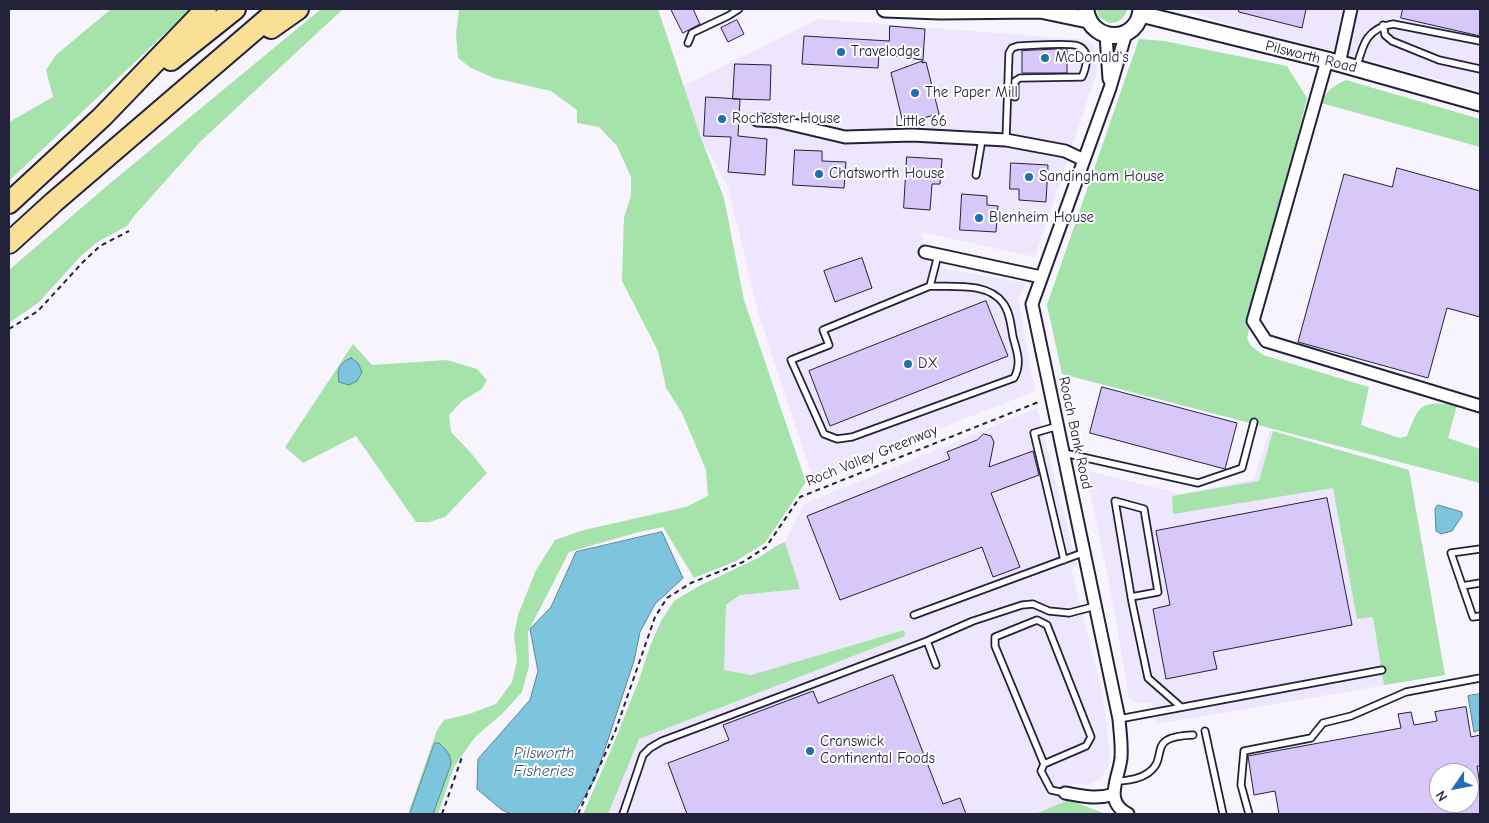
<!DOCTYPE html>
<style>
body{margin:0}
#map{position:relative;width:1489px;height:823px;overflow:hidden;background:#f7f4fe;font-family:"Comic Neue",sans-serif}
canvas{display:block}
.frame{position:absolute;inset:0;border:10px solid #22223b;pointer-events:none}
.north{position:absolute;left:1429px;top:763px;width:50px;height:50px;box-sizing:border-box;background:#fff;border:1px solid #a7a7b1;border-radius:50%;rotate:237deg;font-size:14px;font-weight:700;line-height:20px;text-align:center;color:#22223b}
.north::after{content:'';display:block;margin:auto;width:18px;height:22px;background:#1f6fb2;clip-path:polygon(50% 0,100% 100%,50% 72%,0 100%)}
</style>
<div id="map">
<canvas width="1489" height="823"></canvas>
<div class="frame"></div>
<div class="north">N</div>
</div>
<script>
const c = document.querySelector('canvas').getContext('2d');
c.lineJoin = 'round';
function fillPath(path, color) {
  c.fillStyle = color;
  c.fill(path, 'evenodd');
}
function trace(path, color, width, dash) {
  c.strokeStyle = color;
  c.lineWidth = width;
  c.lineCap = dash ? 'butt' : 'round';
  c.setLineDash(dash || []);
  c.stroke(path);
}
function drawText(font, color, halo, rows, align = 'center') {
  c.font = font + ' "Comic Neue",sans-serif';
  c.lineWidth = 4;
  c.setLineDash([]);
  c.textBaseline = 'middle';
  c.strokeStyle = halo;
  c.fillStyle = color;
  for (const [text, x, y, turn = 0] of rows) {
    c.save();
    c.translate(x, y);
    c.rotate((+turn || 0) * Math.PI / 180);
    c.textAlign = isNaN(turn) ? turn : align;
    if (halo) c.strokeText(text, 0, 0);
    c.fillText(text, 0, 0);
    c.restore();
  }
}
fillPath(new Path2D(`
 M1180 9H1480V91L1332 50 1244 29Z
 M818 19 1087 40 1094 46 1098 56 1097 71 1035 257 921 232 929 266 1026 283 1018 299 1035 391 813 479 758 312 728 186 701 138 683 86Z
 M1037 408 1077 566 1071 569 1103 696 1110 754 1109 765 1100 779 1088 785 1073 783 1069 800 1035 814H608L638 739 905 636 903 630 751 675 724 670 726 606 740 595 800 589 785 542 804 504Z
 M1270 430 1409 470 1445 675 1156 724 1152 703H1139L1129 698 1109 581 1085 470 1182 494 1254 479Z`), '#eee6fc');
fillPath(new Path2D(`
 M111 9H191L9 181V122L53 97 46 70 56 55Z
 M321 9H343L202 140 134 216 127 226 96 243 81 256 38 303 9 323V270L108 185Z
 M459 9H658L701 138 724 198 744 300 806 482 765 543 736 561 694 578 663 527 639 532 569 552 528 632 529 666 522 692 502 714 475 737 454 767 438 814H433L451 764 408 814 437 730 444 720 469 714 496 704 512 682 517 661 514 636 518 615 536 570 555 540 584 530 686 507 708 496 706 470 682 413 666 388 658 351 622 281 624 217 631 196V177L617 146 599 127 577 123V110L551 91 494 78 471 68 458 58 456 34Z
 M1096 9H1127C1125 19 1118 23 1109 23L1099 17Z
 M1139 39 1164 41 1287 66 1307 98 1247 338 1251 346 1263 355 1369 387 1361 425 1400 438 1407 436C1420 402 1421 402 1457 405L1448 438 1480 449V483L1062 374 1047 305Z
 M1346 80 1480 119V147L1321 103C1326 91 1333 86 1346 80Z
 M353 344 372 365 447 360 477 369 487 380 482 389 462 401 449 415 451 432 471 453 487 473 445 517 429 522H416L356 436 303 463 285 447Z
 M1273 431 1409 470 1445 675 1384 685 1373 617 1357 619 1333 488 1173 514 1172 496 1259 481Z
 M785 542 800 589 740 595 726 605 724 670 751 675 904 630 905 636 639 739 608 814H583L611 750 639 680 650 646 661 621 674 601 699 586 758 558 778 545Z
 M1069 800 1106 814H1035Z`), '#a6e3aa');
const water = new Path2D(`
 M351 358 358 363 362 372 357 381 349 385 339 382C337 369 339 363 351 358Z
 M1438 505 1462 512V516L1452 531 1441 534 1436 531 1435 509Z
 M662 532 683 578 655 604 640 632 634 661 595 779 574 814H511L502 810 477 789 478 759 530 700 538 671 530 629 551 607 576 552Z
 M1480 694V730L1474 732 1468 696Z
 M435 743H439C446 750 451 754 451 764L433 814H410Z`);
fillPath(water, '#7dc5dd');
trace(water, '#59849c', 1);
const building = new Path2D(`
 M671 9H693L700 24 683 33Z
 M1239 9H1306L1302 28 1239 12Z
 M1403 9H1480V36L1401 18Z
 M737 20 744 34 728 42 721 28Z
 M890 26 925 29 923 60 879 54 878 68 802 64 804 36 889 41Z
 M1056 49H1067V73H1022V51Z
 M923 61 922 63 926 62 939 114 903 123 891 73Z
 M735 64 771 65 770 100 733 99Z
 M706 97 740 99 738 136 767 139 765 175 728 172 731 137 704 136Z
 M795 150 822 151V161L846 162 844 188 793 185Z
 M907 157 942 159 940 184H932L930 210 904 208Z
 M1011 163 1048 165 1046 202 1019 200V189H1010Z
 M1397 168 1480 191V317L1447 308 1428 378 1298 342 1344 174 1392 187Z
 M962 194 987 196V205L998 206 996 232 960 230Z
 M862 258 872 288 835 302 824 271Z
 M986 301 1008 356 830 426 809 371Z
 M1102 387 1237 423 1225 469 1090 433Z
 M984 434 991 436 994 442 989 467 1033 451 1039 475 991 493 1020 567 993 577 982 547 840 600 807 516 950 459 947 452 977 440Z
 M1327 498 1352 625 1213 652 1217 669 1166 679 1153 609 1170 605 1156 531Z
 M893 675 943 804 960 798 966 814H687L668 763 729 740 723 725 813 691 818 703Z
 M1466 707 1471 737 1480 735V766H1477L1480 785V814H1279L1275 791 1254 795 1248 756 1401 728 1398 714 1411 712 1414 725 1437 721 1435 712ZM1439 773H1469V803H1439Z`);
fillPath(building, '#d8c7f9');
trace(building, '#22223b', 1);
const lane = new Path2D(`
 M1383 25 1385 35 1392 41 1439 60 1480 69
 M688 43 692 33 728 16 739 9
 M1357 66C1363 44 1367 28 1393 24L1480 41
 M1006 140 1009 53 1012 48 1018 46C1030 46 1069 42 1078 46 1091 51 1086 68 1082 77L1020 78 1015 81V97
 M976 175 982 139
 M930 286C953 287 988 282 1003 303 1010 312 1011 326 1013 337 1017 352 1022 363 1014 378L852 437 837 439 824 434 791 360 829 345 823 330 930 286 938 255
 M1058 426 1034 433 1064 560
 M1064 453 1198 483 1242 468 1254 422
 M1480 549 1451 553 1473 617 1480 616
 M1462 586 1480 583
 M1131 597 1158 592 1144 509 1115 501 1132 602 1148 678 1181 707
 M914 615 1085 552
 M927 641 936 665
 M1119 719 1382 670
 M1205 731 1223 814
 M1044 764 1086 746 1091 737 1047 625 1037 620 995 637V646L1044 764 1041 771 1051 790 1065 793
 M1114 782C1126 780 1138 780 1148 773 1171 757 1143 737 1193 735
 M623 814 643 755 650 748 662 741 927 641 973 621 1022 605 1033 604 1049 611 1069 613 1096 606
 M1249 814 1241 785 1244 751 1311 738 1323 723 1351 716 1406 692 1480 678`);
const street = new Path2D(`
 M1126 33 1110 88 1032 304 1119 719C1120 732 1122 745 1121 758 1119 778 1103 801 1128 814
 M1106 35 1109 79
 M1327 60 1253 321 1266 341 1480 406
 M1339 64 1351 9
 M757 120 777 121 845 137 912 135 1006 140 1065 151 1084 160
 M925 252 1041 277
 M1065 793C1083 796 1096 800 1114 794`);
const secondary = new Path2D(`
 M885 9 940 11 1040 10 1088 20
 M1086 11C1092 45 1139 43 1141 9
 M1141 14 1327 60 1480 103`);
const highway = new Path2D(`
 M271 28 298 9
 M171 60 235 9
 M9 203 102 117 206 9
 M9 243 54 202 279 9`);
trace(lane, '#22223b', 9);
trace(street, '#22223b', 15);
trace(secondary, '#22223b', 19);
trace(highway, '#22223b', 24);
trace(new Path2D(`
 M9 329 38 311 83 262 100 246 129 231
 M442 814 462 757
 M578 814 615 732 655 617 667 598 691 583 743 562 766 547 800 497 1041 401`), '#22223b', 2, [5, 4]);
trace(lane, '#fff', 5.5);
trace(street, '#fff', 11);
trace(secondary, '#fff', 15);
trace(highway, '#fadf96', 20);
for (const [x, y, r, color] of [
 [841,52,5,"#1f6fb2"],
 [1045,58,5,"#1f6fb2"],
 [915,93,5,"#1f6fb2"],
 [722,119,5,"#1f6fb2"],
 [819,174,5,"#1f6fb2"],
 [1029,177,5,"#1f6fb2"],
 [979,218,5,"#1f6fb2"],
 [908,364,5,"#1f6fb2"],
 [810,751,5,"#1f6fb2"]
]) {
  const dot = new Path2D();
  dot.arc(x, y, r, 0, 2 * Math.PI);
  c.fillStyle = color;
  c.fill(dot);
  trace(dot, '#fff', 2);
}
drawText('15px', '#22223b', '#fff', [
 ["Travelodge",851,52],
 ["McDonald's",1055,58],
 ["The Paper Mill",925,93],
 ["Rochester House",732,119],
 ["Chatsworth House",829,174],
 ["Sandingham House",1039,177],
 ["Blenheim House",989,218],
 ["DX",918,364],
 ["Cranswick",820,742],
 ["Continental Foods",820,759]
], 'left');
drawText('15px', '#22223b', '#fff', [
 ["Pilsworth Road",1311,57,14],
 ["Little 66",921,122],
 ["Roach Bank Road",1075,433,78],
 ["Roch Valley Greenway",872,456,-22]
]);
drawText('italic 16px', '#425b74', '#fff', [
 ["Pilsworth",544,753],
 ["Fisheries",544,771]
]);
</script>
